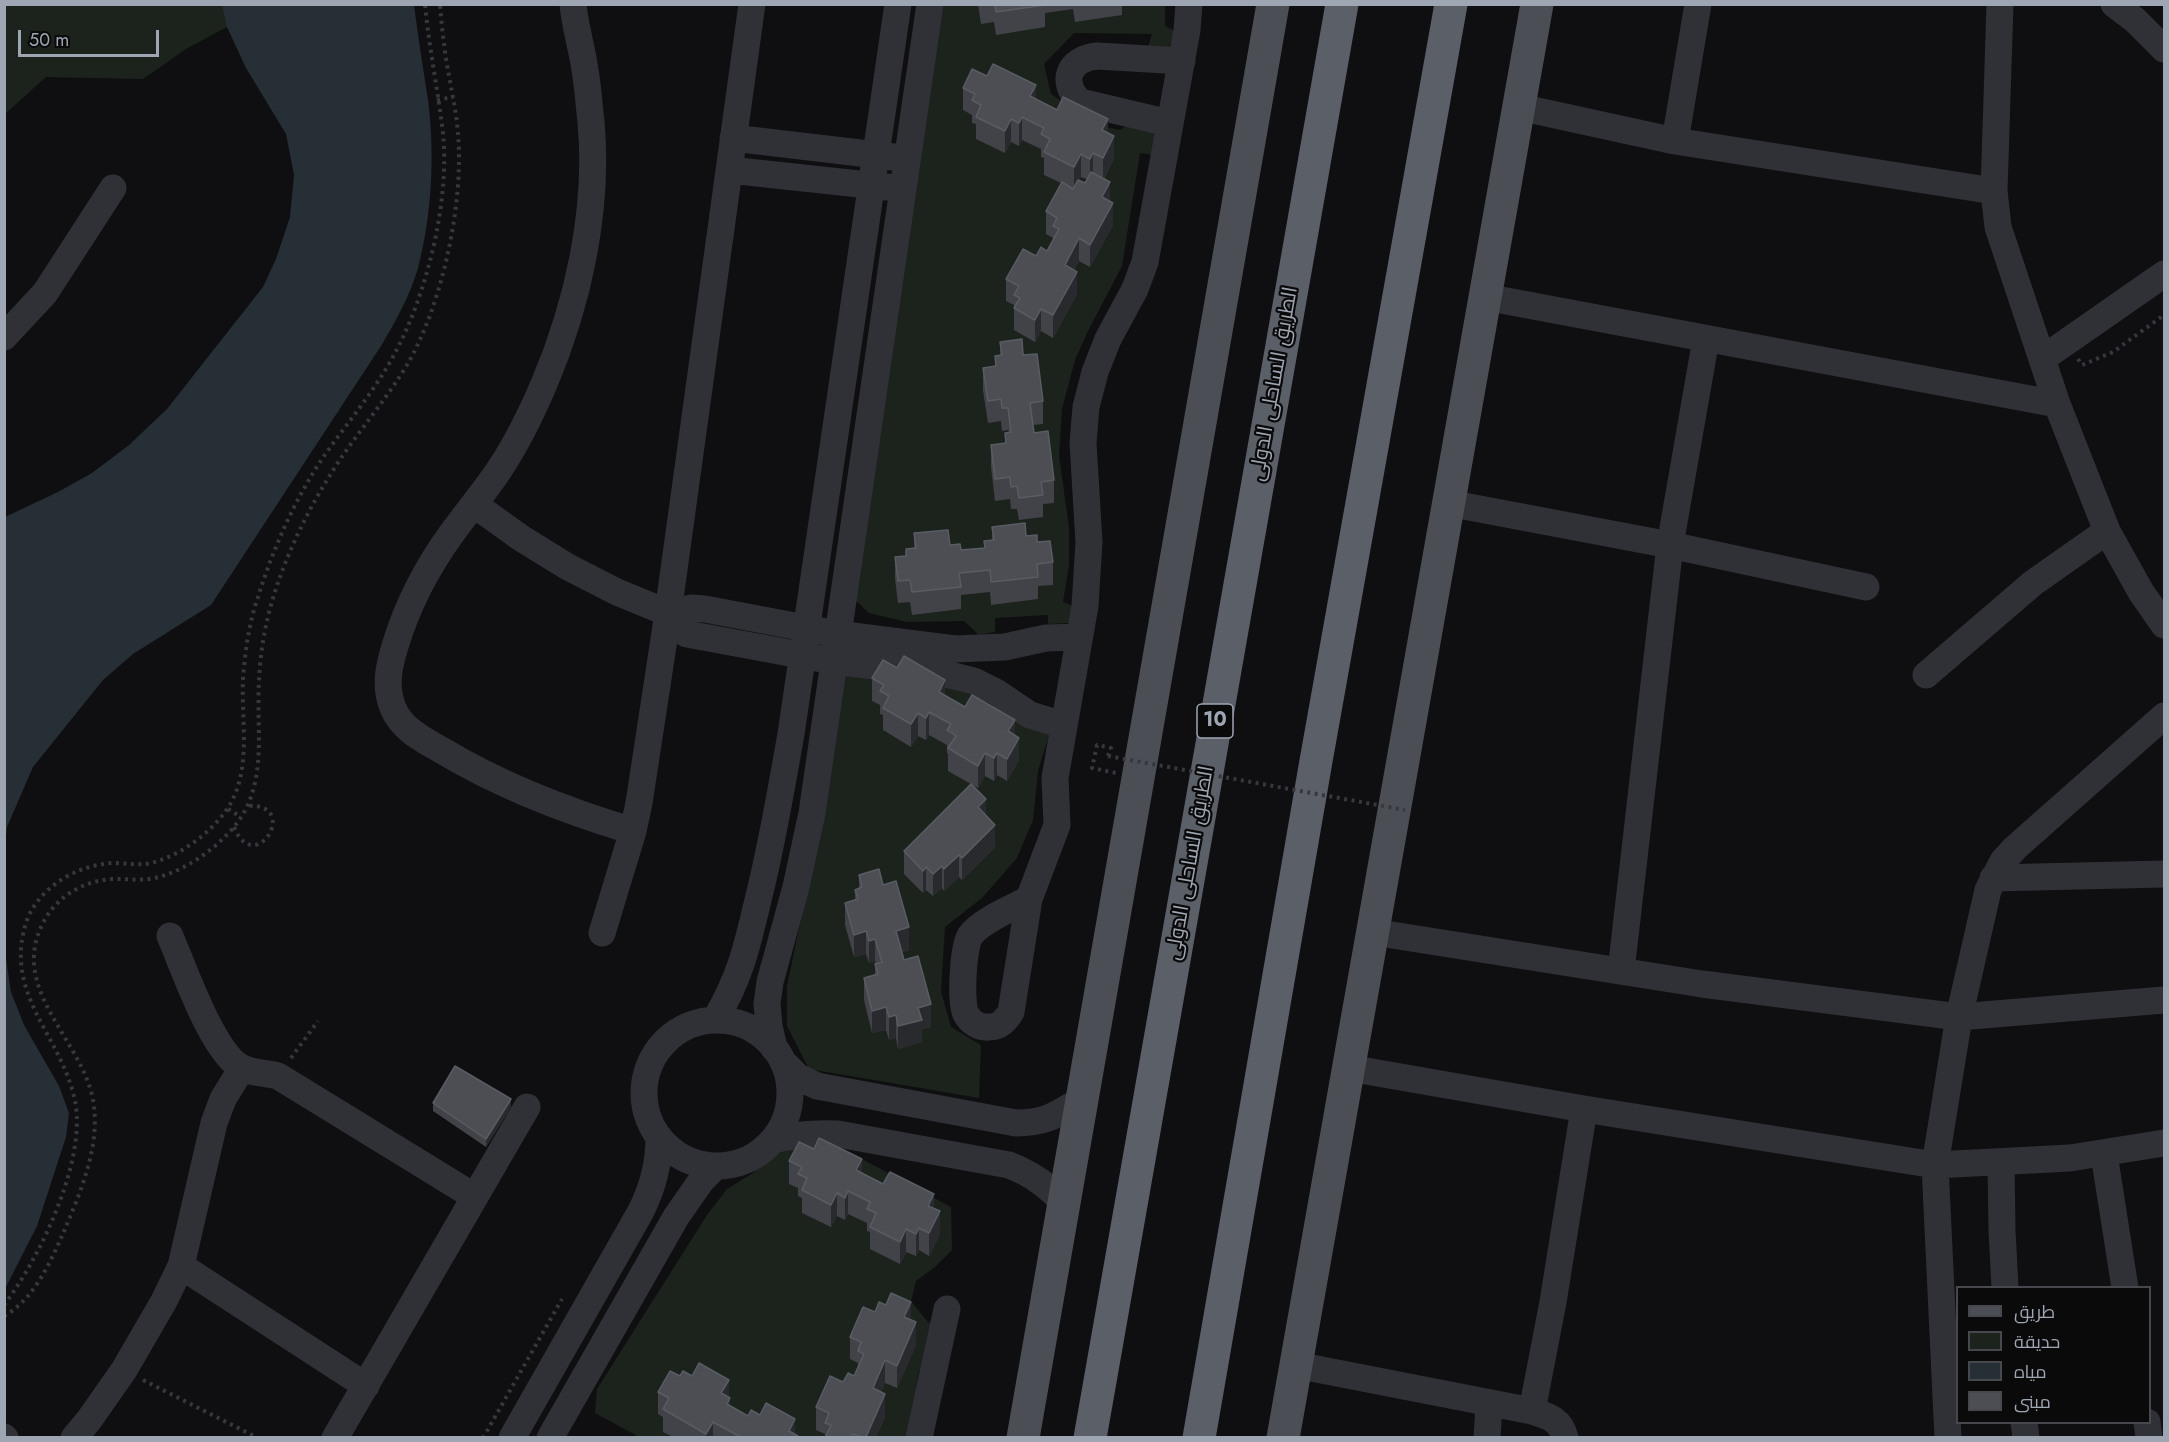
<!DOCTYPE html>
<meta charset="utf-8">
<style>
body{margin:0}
#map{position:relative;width:2169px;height:1442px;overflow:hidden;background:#0f0f11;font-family:Jost,Cairo,sans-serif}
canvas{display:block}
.frame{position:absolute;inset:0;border:6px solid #9fa6b3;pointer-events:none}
.legend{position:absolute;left:1956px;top:1286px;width:195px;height:138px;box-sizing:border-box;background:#0a0a0b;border:2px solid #46484e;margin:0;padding:8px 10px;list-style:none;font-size:18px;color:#9fa6b3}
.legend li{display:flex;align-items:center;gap:12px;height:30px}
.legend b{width:30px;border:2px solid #46484e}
.scale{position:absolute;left:18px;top:30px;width:141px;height:27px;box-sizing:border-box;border:3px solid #9fa6b3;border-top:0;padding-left:8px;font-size:18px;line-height:21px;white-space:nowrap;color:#9fa6b3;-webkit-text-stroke:4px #0a0a0b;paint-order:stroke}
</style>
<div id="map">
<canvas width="2169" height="1442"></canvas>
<div class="frame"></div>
<ul class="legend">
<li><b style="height:8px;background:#4b4e55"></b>طريق</li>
<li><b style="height:16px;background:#1b231c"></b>حديقة</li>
<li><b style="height:16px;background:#252f35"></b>مياه</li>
<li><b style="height:16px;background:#4c4e54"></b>مبنى</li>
</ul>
<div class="scale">50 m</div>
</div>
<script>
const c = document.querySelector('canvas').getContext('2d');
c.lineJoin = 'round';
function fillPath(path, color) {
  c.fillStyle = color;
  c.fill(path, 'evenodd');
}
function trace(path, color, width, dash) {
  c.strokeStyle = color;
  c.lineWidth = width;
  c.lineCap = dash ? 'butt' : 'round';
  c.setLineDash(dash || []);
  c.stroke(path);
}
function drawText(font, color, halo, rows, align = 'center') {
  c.font = font + ' Jost,Cairo,sans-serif';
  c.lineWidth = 4.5;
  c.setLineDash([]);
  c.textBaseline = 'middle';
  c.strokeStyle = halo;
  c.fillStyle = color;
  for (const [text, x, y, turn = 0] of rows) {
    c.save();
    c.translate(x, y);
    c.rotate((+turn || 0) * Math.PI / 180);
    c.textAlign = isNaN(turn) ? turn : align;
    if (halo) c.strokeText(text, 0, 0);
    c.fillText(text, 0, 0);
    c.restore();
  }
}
fillPath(new Path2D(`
 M5 5H325L227 27 186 49 143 79 46 77 5 114Z
 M940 5H1165V26L1175 31 1169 47 1147 50 1152 34 1074 33 1044 64 1051 94 1096 125 1120 130 1132 122 1152 126 1157 138 1154 155 1140 153 1122 266 1087 333 1075 360 1062 409 1059 456 1069 527V565L1063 602 1074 606 1070 623 1048 624V615L995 618V632L979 635 964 621 907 622 869 613 855 600Z
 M848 670 987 691 984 707 1010 722 1027 721 1050 732 1038 771 1033 820 1017 858 982 898 945 927 941 991 951 1027 981 1045 979 1098 809 1069 787 1026V986L804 904 839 687Z
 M825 1139 951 1207 952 1250 935 1267 916 1281 911 1301 928 1322 943 1326 935 1362 919 1371 908 1437H639L595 1413 597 1389 707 1215 727 1189 753 1173 787 1146Z`), '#1b231c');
fillPath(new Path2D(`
 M222 5H414C418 36 423 68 428 100 435 155 432 214 418 268 410 296 395 322 381 346L211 605 133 654 103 680 33 767 7 827 5 844V517L58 492 92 473 129 445 167 409 263 287 276 259 290 217 294 175 286 134 246 68 227 27Z
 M4 945 11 992 24 1025 59 1086 69 1113 66 1137 37 1226 5 1289Z`), '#252f35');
trace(new Path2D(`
 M437 100 453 97
 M2078 359 2082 365 2113 352 2164 315
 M1108 756 1111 748 1097 745 1092 768 1116 773
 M228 809 241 817
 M234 827C255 879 302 802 247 806
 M291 1058 318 1021
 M4 1305C40 1258 87 1160 75 1101 62 1035 0 993 28 917 43 885 78 865 113 863 126 863 138 866 151 863 179 856 208 835 225 812 253 774 241 723 243 679 245 652 249 623 258 597 273 549 294 501 322 459 346 424 375 391 395 353 427 294 450 200 443 133 438 90 429 48 425 4
 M4 1316C33 1300 49 1265 62 1236 80 1193 103 1143 92 1095 78 1037 11 989 42 925 55 897 85 879 116 879 129 879 142 881 155 878 185 871 218 848 237 823 268 782 256 729 259 681 260 656 264 630 271 605 284 559 306 513 332 472 355 435 384 403 407 365 442 305 464 204 458 134 456 104 447 73 444 43 442 30 441 17 440 4
 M143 1380 258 1438
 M483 1438 562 1299`), '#36383d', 4, [3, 4.5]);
trace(new Path2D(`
 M573 4C575 27 582 48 585 70 588 87 589 105 591 122 599 210 578 304 544 384 532 412 518 441 501 467 486 490 468 511 452 533 428 566 408 604 396 643 389 665 384 686 393 708 402 730 424 740 443 751 503 787 566 811 633 831
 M2000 4 1994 191 1998 227 2057 404 2107 531 2141 592 2164 625
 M2114 4 2135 20 2164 49
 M1519 107 1675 141 1994 191
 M1169 123 1080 102C1060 82 1068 59 1097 56L1182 61
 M733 138 894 157
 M1675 141 1698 4
 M729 170 887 187
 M1485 297 2057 404
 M4 337 45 293 113 188
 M2042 359 2164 274
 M1448 503 1670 545 1866 587
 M475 505 521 538 568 567 617 592 668 613 676 626 687 634 833 661 950 675 974 681 996 692 1030 715 1063 725
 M668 613 692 608 705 609 837 634 955 649 1005 647 1046 638 1079 637
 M1926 675 2033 583 2107 531
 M1993 878 2164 874
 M1029 899C1012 908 980 921 970 936 963 947 960 1003 966 1014 971 1023 980 1028 989 1027 1000 1027 1005 1021 1011 1012L1029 899 1057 825 1055 778 1085 606 1089 542 1083 443 1086 407 1095 372 1108 339 1135 289 1145 262 1187 30 1189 4
 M1373 932 1702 984 1959 1017 2164 1000
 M602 933 633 831 639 803 668 613 752 4
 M170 936C183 966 213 1054 242 1068 252 1073 267 1073 278 1076L475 1197
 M1621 971 1670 545 1706 339
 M715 1020C740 978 747 947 758 900 772 845 781 790 791 734L898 4
 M644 1093a73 73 0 1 1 146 0a73 73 0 1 1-146 0Z
 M774 1048 769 1026 767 1004 770 982 796 887 812 813 930 4
 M783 1062 798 1077 817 1086 1016 1123C1046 1123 1056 1115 1081 1100
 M1349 1068 1584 1109 1935 1165 2070 1158 2164 1143
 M773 1140C795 1134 815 1133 838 1134L1009 1165C1032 1174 1047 1185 1064 1203
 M2104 1154 2125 1288
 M2001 1163 2002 1230 2005 1288
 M181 1266 366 1386
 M1296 1365 1532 1411C1549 1416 1561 1420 1565 1438
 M1532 1411 1553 1302 1584 1109
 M2024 1422 2026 1438
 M2147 1422 2149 1438
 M4 1437 5 1438
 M74 1438 89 1420 124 1370 164 1301 181 1266 214 1123 223 1099 242 1068
 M335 1438 527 1107
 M512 1438 641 1211C653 1187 659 1164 659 1138
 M550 1438 676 1217 701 1181 716 1166
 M919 1438 947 1309
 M1487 1438 1489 1404
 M1948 1438 1935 1165 1959 1017 1988 890 2003 861 2015 848 2164 716`), '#303136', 27);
trace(new Path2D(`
 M1023 1438 1273 4
 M1283 1438 1537 4`), '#4b4e55', 33);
trace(new Path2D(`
 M1090 1438 1342 4
 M1199 1438 1316 761 1451 4`), '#5b5f67', 33);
trace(new Path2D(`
 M1108 756 1405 810`), '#36383d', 4, [3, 4.5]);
fillPath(new Path2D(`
 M978 4H1122V15L1075 22 1073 9 1045 13V27L996 35 994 22 981 24Z
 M963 88 1036 99 1108 133 1114 158 1104 179 1110 201 1113 225 1090 267 1079 261 1074 270 1077 294 1053 338 1041 331 1035 342 1014 330V305L1006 301V279L1036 256 1047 251 1053 240V238L1046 234V211L1061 183 1044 175V158L1041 157V149L1022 140 1019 146 1011 142 1005 153 976 139V124L972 123V115L963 110ZM1081 177 1087 179 1085 183 1079 180Z
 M1000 342 1023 355 1043 401V424L1033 425 1034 433 1054 480V503L1043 504V517L1019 520 1017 509H1011L1010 499 995 501 991 467V445L1005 443V433L1009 432 1008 430 1002 431 1001 421 988 423 983 390V368L995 366V356L1000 355Z
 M992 527 1026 536 1037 542 1053 562V585L1038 586V599L991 605 990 592 961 595V609L912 615 910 602 898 603 895 579V557L906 556V549L914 548V533L950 545 961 550 984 548V541L992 540Z
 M872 678 945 695 1015 735 1019 760 1007 781 997 775 994 781 985 776 978 788 948 771V754L947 753V745L929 735 926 740 918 736 911 747 883 730V715L880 714V705L872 701Z
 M986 815 995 847 962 880 959 877 944 891 942 888 933 896 926 890 923 893 904 874V851Z
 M859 875 883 885 909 950 902 952 904 960 931 1027 922 1029V1042L898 1049 896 1038 889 1040 886 1030 872 1033 864 1000V978L875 975V964H876L875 961 869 963 866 954 854 957 845 925V903L855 900V890L859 888Z
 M433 1103 511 1107 486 1147 433 1111Z
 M789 1161 862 1173 934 1208 940 1234 929 1256 919 1250 916 1256 906 1252 900 1264 870 1249V1232L867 1231V1223L848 1214 845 1220 837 1216 831 1227 802 1213V1198L798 1196V1188L789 1184Z
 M875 1312 911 1320 916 1345 897 1388 885 1383 881 1392 885 1417 876 1437H825V1434L816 1430V1407L843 1382 854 1376 858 1368V1363L850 1359V1337Z
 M680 1376 729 1397 730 1406 748 1416 795 1434 798 1437H673L663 1432V1417L658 1414V1392Z`), '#424349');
fillPath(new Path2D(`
 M1036 85V107L1030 96Z
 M1022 117V140L1019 146V123Z
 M1011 119V142L1005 153V131Z
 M1108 119V141L1102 130Z
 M1114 136V158L1103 180V158Z
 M1093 153V175L1090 181V159Z
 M1081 154V177L1074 190V167Z
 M1110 182V205L1102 197Z
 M1113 203V225L1090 267V245Z
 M1079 238V261L1065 287V265Z
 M1077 272V294L1053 338V315Z
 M1041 309V331L1035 342V320Z
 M945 680V703L939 692Z
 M929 712V735L926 740V718Z
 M918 713V736L911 747V724Z
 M1015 720V743L1008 731Z
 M1019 738V760L1007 781V759Z
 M985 753V776L978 788V766Z
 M997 753V775L994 781V758Z
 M986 799V822L978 807Z
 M995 825V847L962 880V858Z
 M959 855V877L944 891V869Z
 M942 866V888L933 896V874Z
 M926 867V890L923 893V871Z
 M909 927V950L896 953V931Z
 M866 931V954L854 957V935Z
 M875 939V961L869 963V941Z
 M931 1004V1027L922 1029V1042L898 1049V1026L918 1008Z
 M886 1007V1030L872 1033V1011Z
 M896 1015V1038L889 1040V1017Z
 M511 1099V1107L486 1147V1139Z
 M862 1159V1181L856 1170Z
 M848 1191V1214L845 1220V1198Z
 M837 1193V1216L831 1227V1205Z
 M934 1194V1216L928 1206Z
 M940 1211V1234L929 1256V1233Z
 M919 1228V1250L916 1256V1234Z
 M906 1229V1252L900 1264V1242Z
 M911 1302V1324L904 1317Z
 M916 1322V1345L897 1388V1366Z
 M885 1360V1383L873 1411V1388Z
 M729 1380V1401L730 1398V1420L721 1393Z
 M885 1394V1417L876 1437H866Z
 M795 1419V1437L789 1431Z
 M713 1422V1437H706V1434Z`), '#292a2e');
const building = new Path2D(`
 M995 4H1045V5L996 12Z
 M993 64 1036 85 1030 96 1057 110 1063 97 1108 119 1102 130 1114 136 1103 158 1093 153 1090 159 1081 154 1074 167 1044 152 1050 139 1041 134 1044 128 1022 117 1019 123 1011 119 1005 131 976 117 981 105 972 100 975 94 963 88 972 69 987 76Z
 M1091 172 1110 182 1102 197 1113 203 1090 245 1079 238 1065 265 1077 272 1053 315 1041 309 1035 320 1014 308 1020 298 1014 295 1019 286 1006 279 1023 249 1036 256 1041 247 1047 251 1059 229 1053 226 1057 218 1046 211 1062 182 1073 189 1078 180 1085 183Z
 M1022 339 1023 355 1037 354 1043 401 1030 403 1034 433 1048 431 1054 480 1041 482 1043 495 1019 498 1017 486 1011 487 1010 477 995 479 991 445 1006 443 1005 433 1011 432 1008 408H1002L1001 399 988 401 983 368 996 366 995 356 1002 355 1000 342Z
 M1025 523 1026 536 1037 535V542L1050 541 1053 562 1037 564 1038 577 991 582 990 570 959 573 961 587 912 592 910 580 898 581 895 557 906 556V549L916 548 914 533 948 530 950 545 960 544 961 550 985 548 984 541 994 540 992 527Z
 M904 656 945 680 939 692 965 707 972 695 1015 720 1008 731 1019 738 1007 759 997 753 994 758 985 753 978 766 948 748 956 736 947 730 951 724 929 712 926 718 918 713 911 724 883 708 889 696 880 691 884 685 872 678 883 660 897 668Z
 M971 784 986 799 978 807 995 825 962 858 959 855 944 869 942 866 933 874 926 867 923 871 904 851Z
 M879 869 883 885 896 881 909 927 896 931 904 960 918 956 931 1004 918 1008 922 1020 898 1026 896 1015 889 1017 886 1007 872 1011 864 978 878 974 875 964 882 962 875 939 869 941 866 931 854 935 845 903 858 899 855 890 862 887 859 875Z
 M455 1066 511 1099 486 1139 433 1103Z
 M819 1138 862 1159 856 1170 883 1184 890 1172 934 1194 928 1206 940 1211 929 1233 919 1228 916 1234 906 1229 900 1242 870 1227 876 1213 867 1209 870 1202 848 1191 845 1198 837 1193 831 1205 802 1190 807 1178 798 1174 802 1167 789 1161 799 1142 814 1149Z
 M891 1293 911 1302 904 1317 916 1322 897 1366 885 1360 873 1388 885 1394 866 1437H861L853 1434 852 1437H830L826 1436 831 1425 825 1423 829 1413 816 1407 830 1376 843 1382 848 1373 854 1376 864 1354 858 1351 861 1342 850 1337 863 1307 875 1312 879 1302 886 1305Z
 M699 1363 729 1380 721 1393 730 1398 727 1404 748 1416 751 1410 760 1415 766 1403 795 1419 789 1431 798 1436 797 1437H739V1436L713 1422 706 1434 663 1409 669 1398 658 1392 670 1371 680 1376 683 1371 692 1376Z`);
fillPath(building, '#4c4e54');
trace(building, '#595c63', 1.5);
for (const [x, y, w] of [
 [1215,721,36]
]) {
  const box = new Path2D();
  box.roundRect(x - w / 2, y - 17, w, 34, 4.5);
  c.fillStyle = '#0a0a0b';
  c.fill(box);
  trace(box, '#9fa6b3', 1.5);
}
drawText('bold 20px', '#9fa6b3', null, [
 ["10",1215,721]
]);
drawText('21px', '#9fa6b3', '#0a0a0b', [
 ["الطريق الساحلى الدولى",1275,384,-80],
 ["الطريق الساحلى الدولى",1191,863,-80]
]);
</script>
